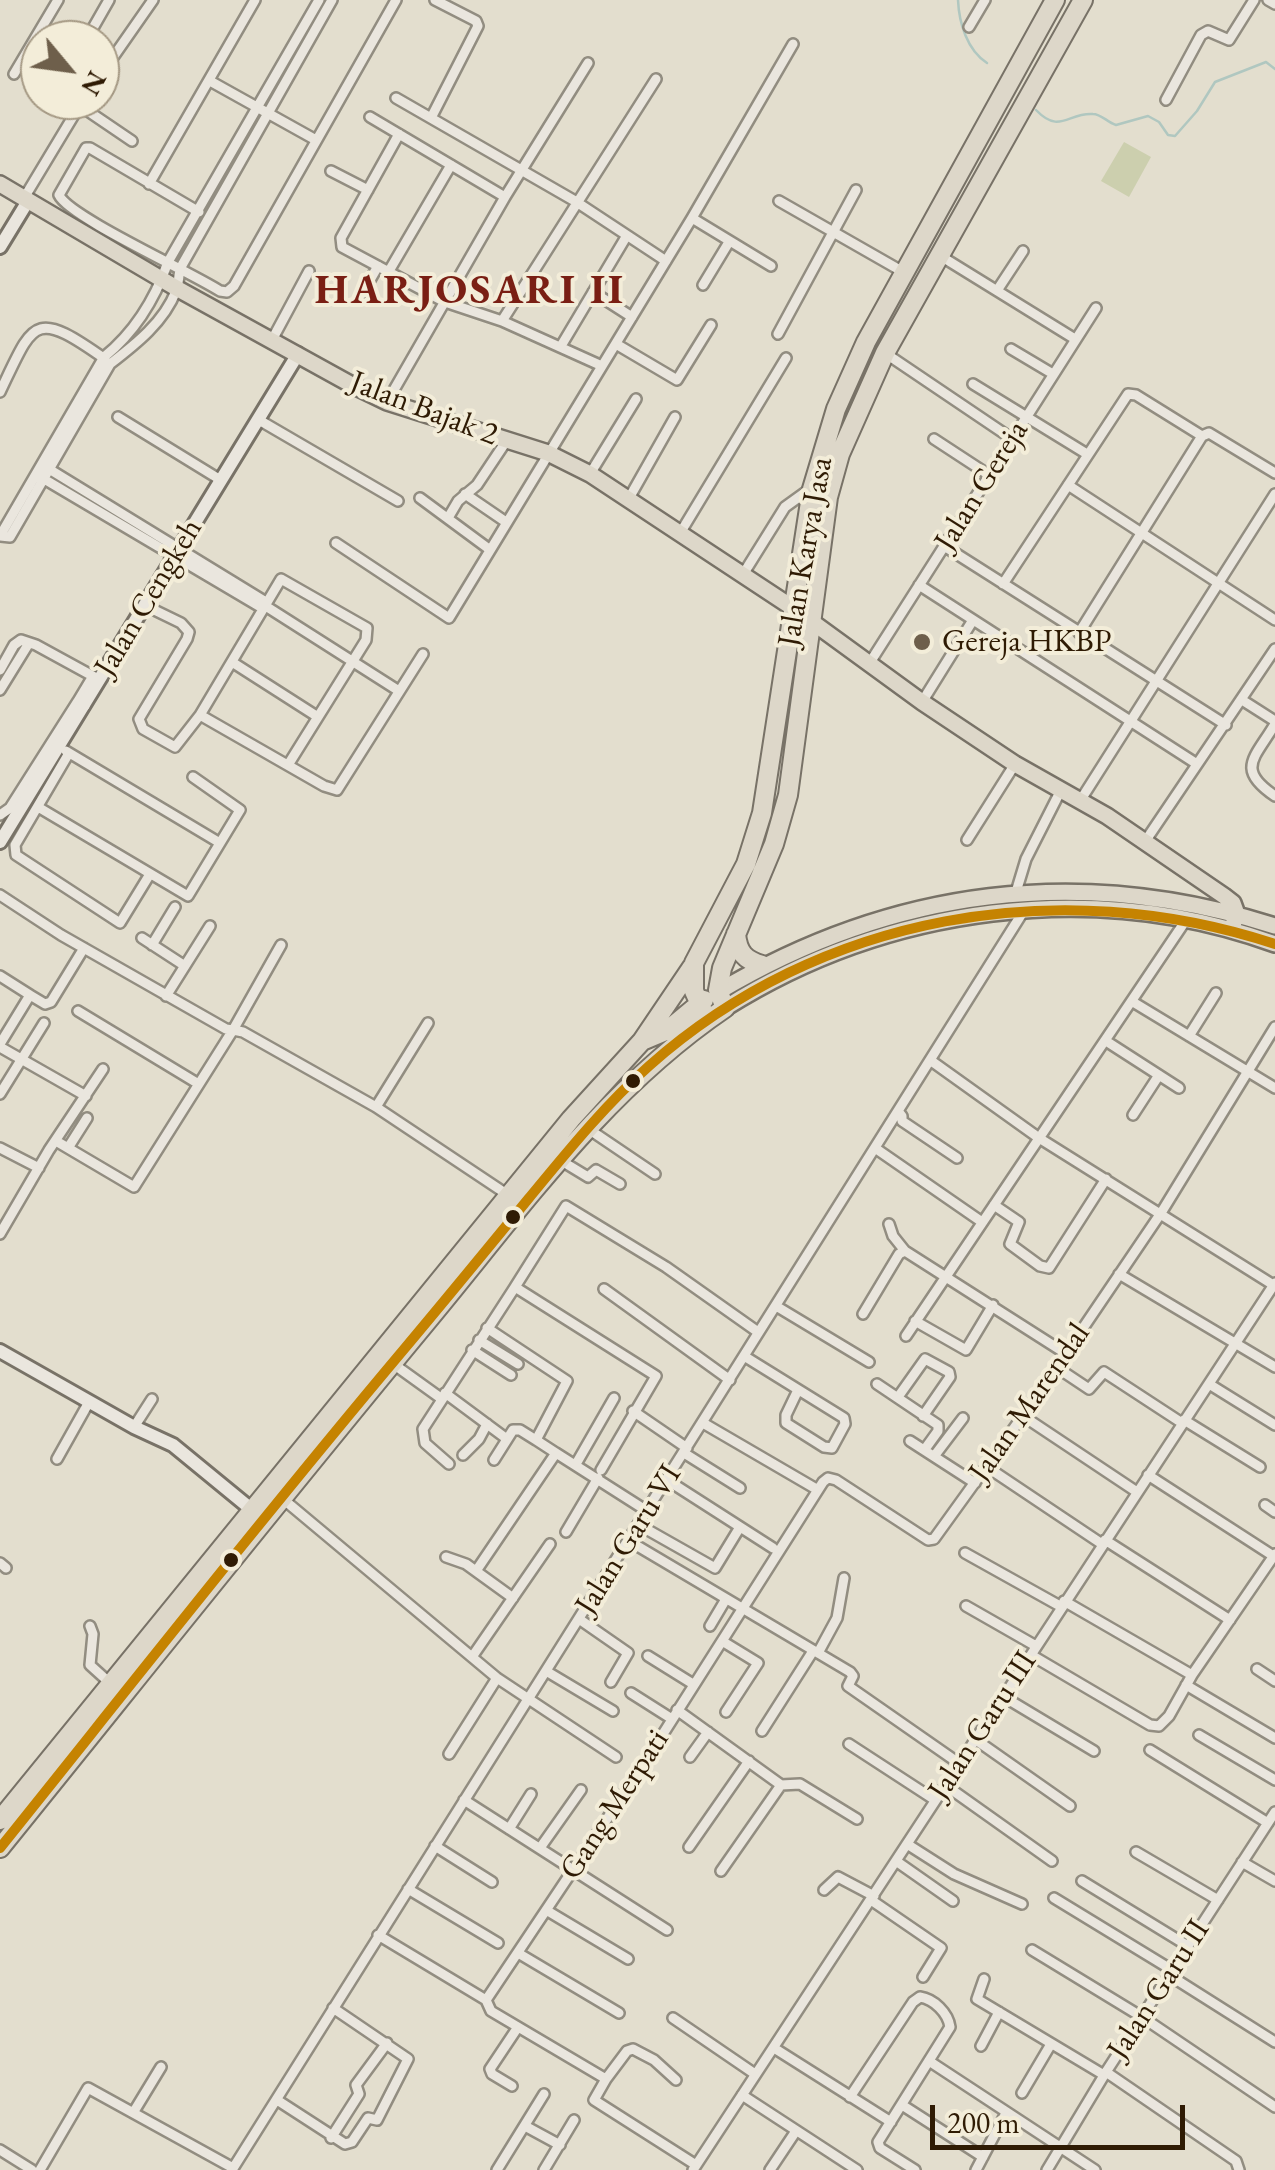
<!DOCTYPE html>
<style>
body{margin:0}
#map{position:relative;width:1275px;height:2170px;overflow:hidden;background:#e3dece;font-family:"EB Garamond",serif}
canvas{display:block}
.north{position:absolute;left:20px;top:20px;width:100px;height:100px;box-sizing:border-box;background:#f3edd9;border:2px solid #a59984;border-radius:50%;rotate:119deg;font-size:28px;font-weight:700;line-height:40px;text-align:center;color:#2f1b04}
.north::after{content:'';display:block;margin:auto;width:35px;height:45px;background:#6e5f4b;clip-path:polygon(50% 0,100% 100%,50% 72%,0 100%)}
.scale{position:absolute;left:930px;top:2105px;width:255px;height:45px;box-sizing:border-box;border:5px solid #2f1b04;border-top:0;padding-left:12px;font-size:30px;line-height:35px;white-space:nowrap;color:#2f1b04;-webkit-text-stroke:8px #f3edd9;paint-order:stroke}
</style>
<div id="map">
<canvas width="1275" height="2170"></canvas>
<div class="north">N</div>
<div class="scale">200 m</div>
</div>
<script>
const c = document.querySelector('canvas').getContext('2d');
c.lineJoin = 'round';
function fillPath(path, color) {
  c.fillStyle = color;
  c.fill(path, 'evenodd');
}
function trace(path, color, width, dash) {
  c.strokeStyle = color;
  c.lineWidth = width;
  c.lineCap = dash ? 'butt' : 'round';
  c.setLineDash(dash || []);
  c.stroke(path);
}
function drawText(font, color, halo, rows, align = 'center') {
  c.font = font + ' "EB Garamond",serif';
  c.lineWidth = 8;
  c.setLineDash([]);
  c.textBaseline = 'middle';
  c.strokeStyle = halo;
  c.fillStyle = color;
  for (const [text, x, y, turn = 0] of rows) {
    c.save();
    c.translate(x, y);
    c.rotate((+turn || 0) * Math.PI / 180);
    c.textAlign = isNaN(turn) ? turn : align;
    if (halo) c.strokeText(text, 0, 0);
    c.fillText(text, 0, 0);
    c.restore();
  }
}
fillPath(new Path2D(`
 M1124 142 1151 157 1129 197 1101 181Z`), '#cccfae');
trace(new Path2D(`
 M958 0C959 23 967 50 987 63
 M1036 110C1060 135 1068 112 1093 114 1101 114 1107 122 1116 125L1148 116 1159 122 1168 135 1175 136 1197 111 1215 82 1266 62 1275 69`), '#b0c7c0', 2.5);
const street = new Path2D(`
 M1268 0 1275 4
 M969 27 985 0
 M89 35 109 0
 M14 74 58 0
 M100 76 153 0
 M210 81 316 140
 M396 98 575 201 666 261
 M1166 100 1201 35 1208 31 1229 40 1254 0
 M79 105 132 141
 M370 117 505 197
 M431 118 478 26 476 21 435 0
 M399 134 341 238 342 247 445 302 502 321 602 366
 M331 171 368 190
 M149 184 255 0
 M24 198 83 100
 M779 201 905 273
 M199 212 90 148H86L59 195C69 217 191 272 220 291L227 292 234 286 396 0
 M692 218 771 266
 M939 255 1075 339
 M389 271 451 165
 M703 285 729 242
 M998 289 1023 251
 M593 292 632 317
 M362 294 378 266
 M502 321 656 79
 M778 334 856 190
 M272 340 309 271
 M616 344 677 380 711 325
 M561 346 626 237
 M1011 349 1053 374
 M885 353 1005 434
 M973 384 1087 454
 M0 392C34 321 33 308 105 359
 M387 402 505 197 588 63
 M118 417 219 479
 M259 420 398 501
 M934 439 989 475
 M49 469 266 602
 M590 474 636 399
 M44 479 262 608
 M1068 485 1275 620
 M465 494 506 522
 M420 498 489 549
 M628 500 675 417
 M448 518 458 501 477 485 507 440
 M679 535 786 358
 M0 536 10 537 110 364C136 344 164 322 176 291 179 284 178 275 181 267L332 0
 M0 536 104 357C135 332 155 299 168 262L319 0
 M336 543 449 618 692 218 793 44
 M944 546 1226 725
 M742 576 785 507 810 489
 M1003 584 1128 394 1136 395 1202 436 1209 433 1275 473
 M919 585 1197 764
 M264 605 399 691
 M146 606 181 623 189 632 187 639 139 719 143 729 175 747 200 715 281 579 367 628 366 640 288 765
 M1079 633 1202 436
 M232 662 318 717
 M869 664 1096 308
 M0 670 14 645 21 640 36 645 100 680
 M0 690 29 643
 M1242 700 1275 721
 M78 701 93 676
 M922 702 973 620
 M200 715 324 786 337 790 423 654
 M1275 724C1255 758 1235 769 1275 796
 M66 751 220 843
 M69 753 15 845 16 855 120 923 150 874
 M1080 801 1275 494
 M38 807 188 896 240 810 193 777
 M0 815 10 808 78 701 85 706
 M967 840 1015 764
 M1144 843 1275 649
 M1016 892 1026 859 1061 790
 M0 895 61 935 226 1029 233 1030 281 945
 M142 938 185 966
 M152 945 175 907
 M0 976 30 995 0 1044
 M30 995 45 1004 51 1002 84 948
 M166 996 210 926
 M1133 1002 1275 1088
 M78 1011 197 1083
 M1189 1036 1216 993
 M1106 1041 1179 1088
 M0 1047 86 1096
 M930 1060 1039 1138 1275 1286
 M0 1094 44 1023
 M376 1107 428 1023
 M898 1111 902 1116V1121L957 1158
 M1133 1115 1159 1075
 M587 1128 655 1174
 M56 1141 134 1187 233 1030 243 1032 376 1107 508 1195
 M0 1148 39 1168
 M68 1148 87 1118
 M875 1148 982 1222
 M560 1160 588 1177 596 1170 620 1184
 M994 1205 1019 1222 1010 1244 1040 1266 1049 1268 1106 1179
 M889 1224 893 1236 905 1251
 M0 1234 49 1150 103 1069
 M1119 1274 1275 1367
 M515 1287 566 1206 666 1267 758 1332
 M604 1289 730 1380
 M776 1306 869 1362
 M863 1314 899 1254 905 1251 1065 1353
 M915 1321 966 1350 993 1305
 M906 1336 1186 920
 M479 1340 518 1364
 M472 1350 511 1375
 M744 1356 844 1418 845 1424 832 1448 824 1447 786 1423V1415L798 1390
 M392 1363 442 1399
 M1056 1367 1089 1389 1104 1372 1182 1423
 M877 1384 938 1425V1431L925 1449
 M1209 1384 1275 1425
 M445 1393 507 1439
 M898 1397 925 1359 949 1372 950 1377 923 1416
 M633 1411 687 1448
 M1023 1416 1137 1492
 M1184 1420 1260 1467
 M703 1423 818 1490
 M134 1427 152 1399
 M910 1441 975 1483
 M556 1453 647 1511
 M684 1453 740 1488
 M463 1455 479 1439 487 1424
 M935 1455 963 1418
 M57 1459 89 1402
 M494 1460 513 1430H520L536 1440
 M449 1464 425 1443 423 1429 515 1287 656 1376 601 1470
 M576 1464 614 1398
 M987 1467 1102 1544
 M1148 1475 1275 1557
 M667 1480 773 1548
 M283 1499 497 1678 616 1757
 M1265 1505 1275 1512
 M639 1525 715 1568 740 1527
 M566 1532 598 1478
 M1105 1540 1230 1620
 M629 1541 850 1672 853 1676 848 1686 960 1764
 M965 1553 1060 1606
 M446 1557 466 1564 513 1598
 M0 1563 6 1568
 M476 1571 556 1453 536 1440 567 1381 487 1328
 M1064 1601 1192 1675
 M966 1606 1036 1646
 M579 1619 628 1653 611 1682
 M90 1626 93 1634 90 1665 111 1684
 M710 1626 726 1599
 M722 1641 758 1663 726 1712
 M818 1653 837 1618 844 1578
 M1031 1655 1150 1725 1159 1726 1169 1716 1192 1675 1275 1554
 M648 1656 693 1684
 M472 1657 550 1544
 M1257 1669 1275 1681
 M546 1671 613 1711
 M1186 1685 1275 1738
 M631 1693 672 1719
 M1004 1697 1094 1751
 M677 1710 781 1785 800 1784 857 1819
 M762 1731 813 1651
 M1199 1735 1275 1780
 M976 1740 1070 1806
 M849 1744 935 1800
 M1150 1750 1268 1823
 M449 1754 497 1678
 M690 1757 708 1732
 M945 1785 1052 1861
 M464 1800 667 1930
 M509 1829 531 1794
 M907 1844 954 1874 1022 1904
 M435 1846 492 1882
 M689 1847 749 1761
 M540 1848 581 1790
 M1136 1852 1218 1900
 M896 1861 953 1901
 M1242 1862 1275 1881
 M721 1871 781 1785
 M1082 1881 1188 1946
 M408 1889 498 1943
 M824 1890 838 1877 874 1896
 M1054 1898 1172 1970
 M871 1900 941 1948 923 1977
 M546 1910 628 1959
 M378 1935 486 2000 491 2011 606 2079 627 2051 633 2049 654 2060 676 2080
 M1032 1950 1142 2017 1275 2107
 M518 1953 619 2013
 M1169 1975 1275 2042
 M984 1979 977 1999 1104 2075
 M486 2000 649 1756 823 1482 828 1478 836 1480 928 1540 934 1539 1035 1399 1161 1213 1275 1027
 M673 2018 755 2074
 M981 2046 999 2012
 M774 2048 891 2122
 M929 2061 1095 2170
 M1106 2072 1236 2161 1239 2170
 M606 2079 594 2100 696 2165
 M512 2086 492 2074 490 2069 518 2027
 M1022 2093 1051 2044
 M742 2095 857 2170
 M850 2097 913 2002 920 1997C934 1999 948 2013 950 2027L878 2142 880 2148 915 2170
 M277 2100 345 2144 352 2142 368 2118 377 2120 408 2059 333 2008
 M902 2105 983 2157
 M133 2113 161 2067
 M525 2126 560 2145
 M331 2138 359 2094 356 2085 387 2043
 M0 2150 32 2170
 M40 2170 88 2088 233 2168
 M232 2170 1023 912
 M497 2170 544 2094
 M544 2170 574 2120
 M693 2170 1275 1283
 M770 2170 796 2131
 M976 2170 1006 2113
 M1047 2170 1106 2072 1275 1812`);
const secondary = new Path2D(`
 M0 247 28 201
 M0 842 298 354
 M0 1351 134 1427 173 1445 251 1509`);
const primary = new Path2D(`
 M0 184 178 289 352 385 387 402 548 453 590 474 793 608 922 702 1015 764 1107 816 1224 896 1233 903 1237 914 1231 930
 M718 992C893 888 1081 864 1275 926
 M725 1008C887 906 1093 878 1275 944`);
const highway = new Path2D(`
 M736 934C738 953 745 960 762 965
 M707 1020 694 991V963L746 864 762 813 812 489 836 409 866 342 1055 0
 M642 1041 692 967
 M0 1820 571 1119 642 1041 668 1030 704 1000
 M0 1848C143 1671 284 1494 429 1319 521 1208 604 1090 725 1008L718 990 722 968 774 844 788 795 828 497 840 454 885 353 1083 0`);
trace(street, '#928d81', 14);
trace(secondary, '#787267', 18);
trace(primary, '#787267', 20);
trace(highway, '#787267', 22);
trace(street, '#eae6de', 9);
trace(secondary, '#eae6de', 12);
trace(primary, '#ddd7c9', 15);
trace(highway, '#ddd7c9', 18);
trace(new Path2D(`
 M0 1848C134 1681 267 1512 405 1348 447 1298 488 1248 529 1198 567 1152 604 1106 649 1066 820 914 1059 873 1275 944`), '#c58301', 10);
for (const [x, y, r, color] of [
 [922,642,10,"#6e5f4b"],
 [633,1081,9,"#2f1b04"],
 [513,1217,9,"#2f1b04"],
 [231,1560,9,"#2f1b04"]
]) {
  const dot = new Path2D();
  dot.arc(x, y, r, 0, 2 * Math.PI);
  c.fillStyle = color;
  c.fill(dot);
  trace(dot, '#f3edd9', 4);
}
drawText('32px', '#2f1b04', '#f3edd9', [
 ["Jalan Bajak 2",424,409,21],
 ["Jalan Gereja",982,486,-58],
 ["Jalan Karya Jasa",806,552,-80],
 ["Jalan Cengkeh",149,598,-59],
 ["Jalan Marendal",1030,1403,-55],
 ["Jalan Garu VI",629,1540,-58],
 ["Jalan Garu III",983,1726,-57],
 ["Gang Merpati",615,1805,-57],
 ["Jalan Garu II",1159,1990,-57]
]);
drawText('32px', '#2f1b04', '#f3edd9', [
 ["Gereja HKBP",942,642]
], 'left');
c.letterSpacing = '2.5px';
drawText('bold 42px', '#7a1f14', '#f3edd9', [
 ["HARJOSARI II",470,292]
]);
c.letterSpacing = '0px';
</script>
